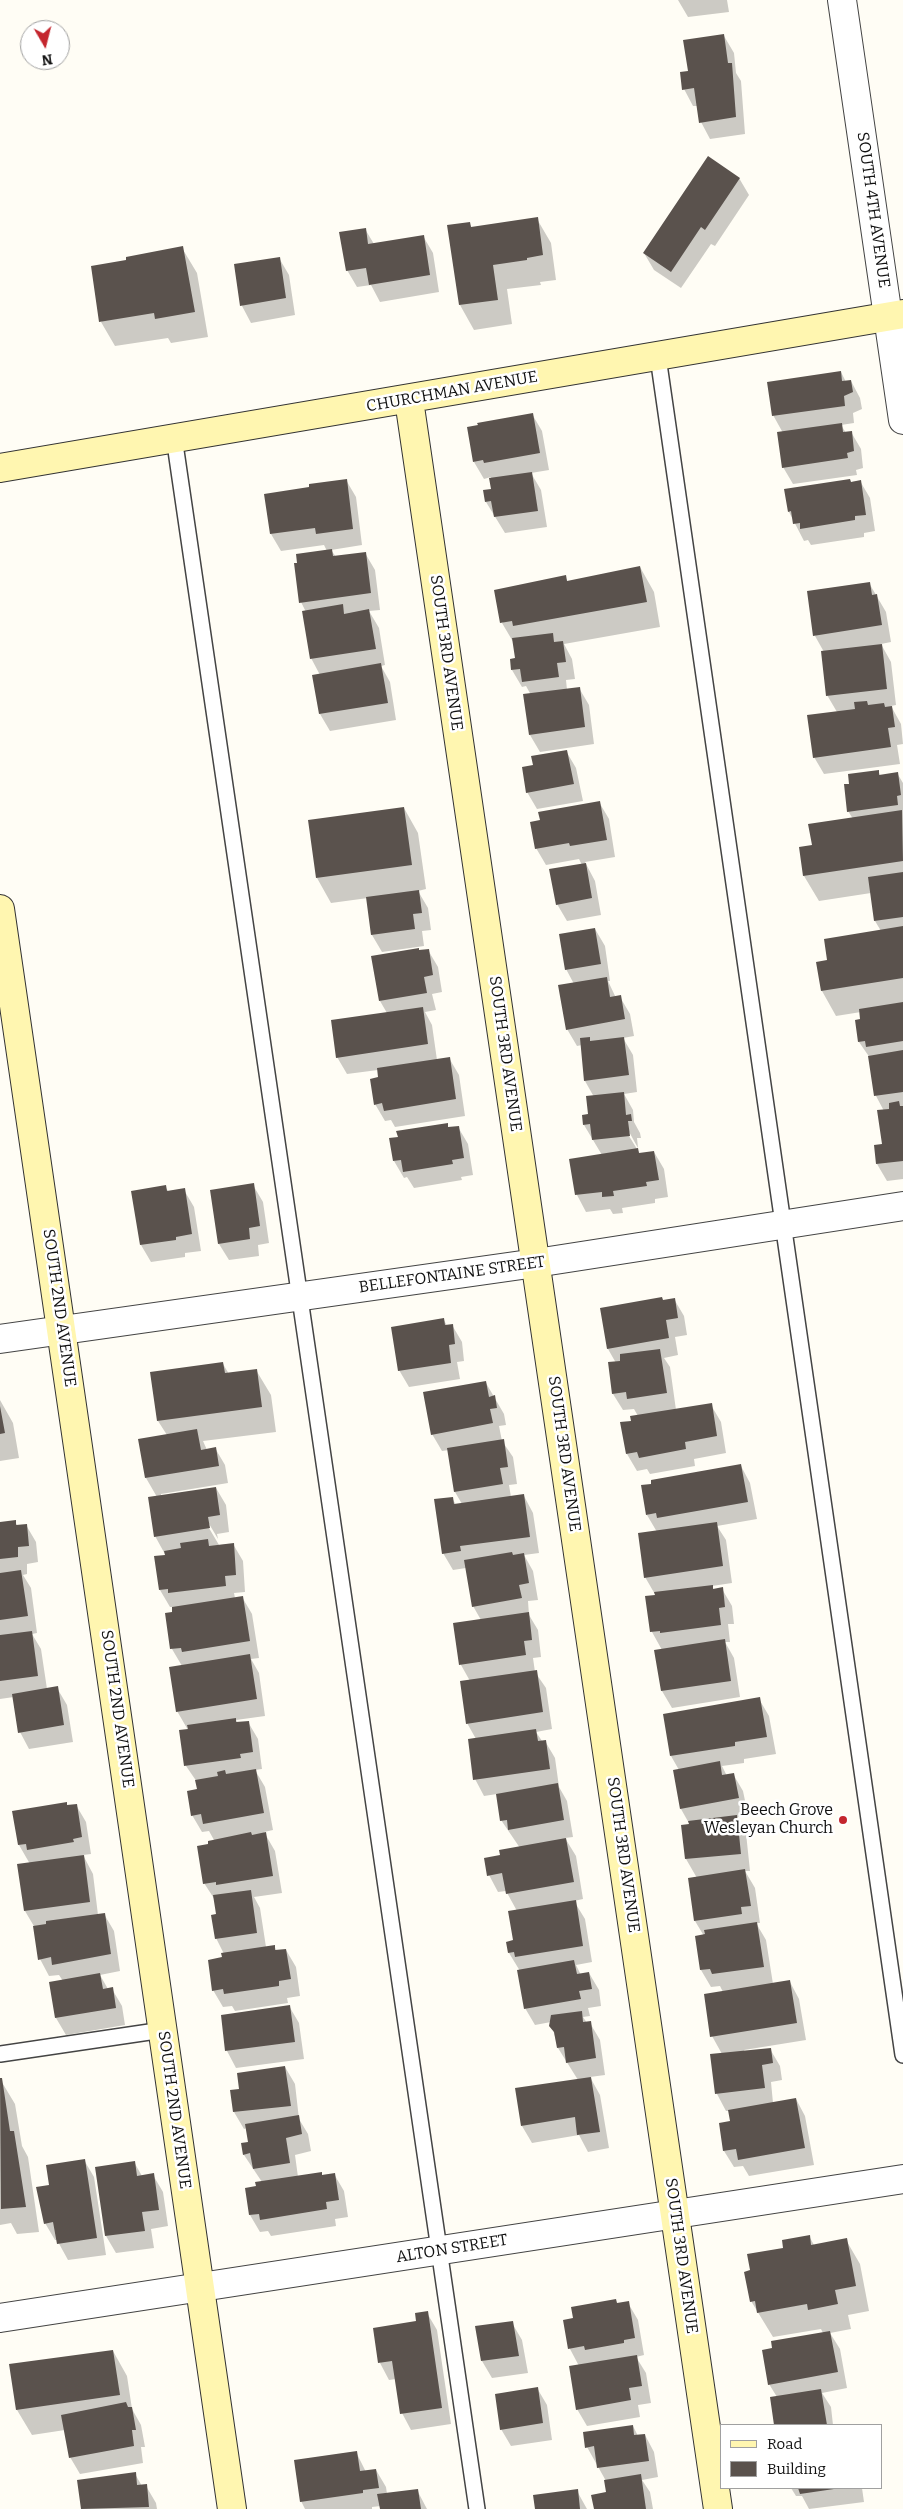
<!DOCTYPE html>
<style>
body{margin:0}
#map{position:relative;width:903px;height:2509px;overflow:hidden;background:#fffdf5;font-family:Bitter,serif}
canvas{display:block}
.legend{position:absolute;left:720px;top:2424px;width:162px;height:65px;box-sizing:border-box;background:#fff;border:1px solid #a0a0a0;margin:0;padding:6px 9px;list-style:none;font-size:15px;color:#111}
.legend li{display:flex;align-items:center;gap:10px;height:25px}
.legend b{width:25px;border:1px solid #a0a0a0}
.north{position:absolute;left:20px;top:20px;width:50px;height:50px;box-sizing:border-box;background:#fff;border:1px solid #a0a0a0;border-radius:50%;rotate:172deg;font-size:14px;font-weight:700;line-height:20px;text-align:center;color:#111}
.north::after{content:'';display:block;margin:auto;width:18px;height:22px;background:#c4262e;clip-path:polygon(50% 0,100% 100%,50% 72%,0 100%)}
</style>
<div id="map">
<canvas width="903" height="2509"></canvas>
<ul class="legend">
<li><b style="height:6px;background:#fff6b0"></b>Road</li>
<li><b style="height:14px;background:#5a524d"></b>Building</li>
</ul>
<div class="north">N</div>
</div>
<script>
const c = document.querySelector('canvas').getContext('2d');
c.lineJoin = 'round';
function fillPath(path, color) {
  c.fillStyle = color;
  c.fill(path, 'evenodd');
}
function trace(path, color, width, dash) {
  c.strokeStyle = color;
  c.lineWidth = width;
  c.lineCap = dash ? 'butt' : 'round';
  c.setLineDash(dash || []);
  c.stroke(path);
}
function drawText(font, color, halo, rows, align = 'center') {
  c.font = font + ' Bitter,serif';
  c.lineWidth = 5;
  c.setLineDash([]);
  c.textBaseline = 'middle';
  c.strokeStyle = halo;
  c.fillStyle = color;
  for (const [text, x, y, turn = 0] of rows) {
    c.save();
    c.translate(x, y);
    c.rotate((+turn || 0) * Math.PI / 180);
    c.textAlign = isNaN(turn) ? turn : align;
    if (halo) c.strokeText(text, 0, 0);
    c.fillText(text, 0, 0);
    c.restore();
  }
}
fillPath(new Path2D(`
 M678 0H727L729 12 688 17Z
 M724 36 734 53 736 73 741 81 745 134 710 139 701 122 698 106H693L684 89 689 72Z
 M739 178 749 195 715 246 711 244 681 288 654 270 644 253Z
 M537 219 551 243 556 280 540 282 541 285 507 289 512 324 474 330 460 305 469 223 472 228Z
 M365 229 374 244 423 236 433 253 439 292 380 302 371 285 357 287 347 270Z
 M182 248 197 273 208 337 171 343 168 338 115 346 101 322Z
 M279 258 289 275 295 315 251 323 242 306Z
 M841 372 846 382 851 381 860 398 862 409 853 413 854 423 841 425 846 433 851 432 861 449 863 468 856 470 857 475 793 484 783 467V433L773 415Z
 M532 414 542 431 549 470 531 473 541 490 547 527 505 533 486 502 492 490 491 477 484 479 474 462Z
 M346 480 356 497 362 545 331 550 336 557 365 553 375 570 380 610 369 611 379 628 385 665 381 666 390 682 396 720 330 731 320 714V675L311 658 306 612 301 602 327 551 324 545 281 551 271 534 265 495 310 488Z
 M860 481 870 498 875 531 864 533V537L811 545 808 540 804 541 789 512 786 490Z
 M640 567 654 592 660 627 564 644 572 659 575 679 566 680 567 690 579 688 589 705 594 744 540 752 530 735 525 696 531 695 526 686 522 687 512 670 517 659 515 645 502 623 565 577 568 582Z
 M869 583 886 612 891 642 881 644 891 662 896 705 891 706 901 724 903 744 897 745 900 764 824 774 814 757 837 712 827 695 824 652 815 636Z
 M566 751 576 768 583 801 537 809 527 792 534 766Z
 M878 771 881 776 897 773 903 783V1179L887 1181 877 1164 875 1146 883 1145 884 1111 876 1096 870 1058 859 1042 861 1012 836 1016 822 991 818 963 829 962 881 931 875 921 871 893 819 901 804 876 800 848 813 846 853 819 848 811 850 785Z
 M599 802 609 819 615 857 585 862 595 881 601 915 567 921 557 904 582 865 579 859 546 865 536 848Z
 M404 808 418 833 426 889 418 891 428 908 431 930 422 931 424 946 382 952 372 935 368 898 331 903 317 878Z
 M595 929 605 946 610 981H608L616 998 620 997 630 1014 634 1036 623 1038 633 1055 637 1092 624 1094 633 1110 634 1122 640 1133 641 1138H637L638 1148 628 1130 626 1131 640 1154 654 1152 664 1169 668 1197 655 1199V1203L622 1208 623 1213 613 1214 610 1209 586 1212 577 1195 571 1160 602 1155 584 1125 590 1115 594 1097 585 1081 582 1045 577 1046 567 1029 574 984 566 969Z
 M428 950 438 967 442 992 432 994 436 1010 425 1012 432 1025 437 1060 449 1058 459 1075 465 1116 395 1127 391 1120 385 1121 375 1104 380 1078 378 1070 347 1074 337 1057 387 1013 380 1001 419 951Z
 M447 1125 449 1128 458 1127 468 1144 473 1175 461 1177 462 1180 414 1188 407 1177 404 1178 394 1161Z
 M253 1185 263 1202 269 1243 258 1245 259 1256 229 1260 219 1244Z
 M165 1187 169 1192 184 1190 194 1207 201 1251 185 1253V1257L151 1262 141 1245 133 1192Z
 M674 1299 684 1316 687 1335 675 1337 678 1355 664 1358 670 1367 676 1410 711 1405 721 1422 726 1453 694 1459 695 1466 650 1474 647 1469 637 1471 627 1454 621 1423 632 1422 638 1416 634 1409 623 1410 613 1394 616 1363 608 1349 601 1309Z
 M444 1320 447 1326 452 1325 462 1342 464 1361 457 1362 460 1379 409 1387 399 1370Z
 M223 1364 229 1374 256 1370 271 1395 276 1432 203 1441 207 1450 215 1448 225 1465 228 1483 161 1494V1496L216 1488 226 1505 229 1532 217 1534 218 1539 208 1522 206 1523 219 1545 233 1544 243 1561 245 1592 234 1593 235 1598 242 1597 252 1614 259 1658 251 1659 259 1673 265 1716 236 1720 238 1723 248 1722 258 1739 262 1769 255 1770 265 1787 273 1830 264 1832 275 1851 282 1893 254 1897 260 1908 266 1947 274 1946 277 1951 286 1950 296 1967 300 1996 287 1998 288 2003 235 2011 232 2006 223 2007 213 1990 224 1954 216 1938 217 1915 215 1900 204 1883 210 1845 214 1840 209 1831 202 1832 192 1815 199 1790 197 1782 186 1766 188 1730 177 1711 182 1666 172 1649 173 1607H170L160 1590 156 1557 166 1556 155 1536 157 1497 146 1478 167 1435 158 1421Z
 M486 1383 504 1414 506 1425 499 1426 502 1441 513 1457 517 1484 509 1485 511 1497 524 1496 533 1513 539 1553 524 1555 533 1571 538 1600 528 1601 529 1615 538 1630 541 1657 533 1658 535 1672 546 1688 552 1729 536 1732 542 1741H545L555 1758 559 1787 567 1801 573 1837 565 1838 576 1856 583 1899 574 1901 585 1919 592 1962 576 1965 581 1975 589 1973 599 1990 601 2006 588 2008 590 2016 583 2017 587 2023H590L600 2040 605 2075 590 2077 600 2095 609 2148 588 2152 579 2135 532 2143 522 2126 578 2080 558 2048 551 2022 535 2025 525 2008 520 1971 509 1953 515 1942 517 1911 506 1891 498 1892 489 1875 501 1856 520 1848 501 1820 497 1794 484 1796 475 1779 476 1739 467 1723 470 1681 461 1665 455 1624 481 1620 473 1606 466 1568 453 1570 443 1553 452 1498 456 1505 462 1504 455 1492 449 1450 442 1451 432 1434Z
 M0 1400 13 1423 19 1458 0 1461Z
 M741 1466 750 1483 757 1519 717 1526 726 1540 732 1583 712 1586 714 1590 722 1589 732 1606 734 1624H728L730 1642H725L734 1658 740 1697 672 1708 662 1691V1650L652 1632 656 1596 645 1577 657 1532 647 1515Z
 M15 1522 18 1526 26 1525 36 1542 38 1562 27 1564V1574L23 1575 31 1588 37 1633 32 1634 41 1649 47 1689 57 1688 67 1705 73 1742 29 1749 20 1732 14 1697 0 1699V1523Z
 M759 1699 769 1716 776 1754 744 1759V1763L722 1766 727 1776 733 1774 743 1791 748 1815 737 1817 746 1833 750 1871H745L755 1888 760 1923H756L766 1940 773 1984 790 1982 799 1999 806 2040 744 2050 745 2052 770 2049 780 2066 782 2080 771 2082 773 2103 796 2099 805 2116 814 2165 749 2176 743 2166 734 2167 724 2151 731 2122 729 2111H726L717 2094 711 2055 722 2054 712 2036 723 1992 720 1986 711 1987 701 1970 704 1936 695 1921 697 1878 686 1859 690 1825 681 1809 674 1771 679 1770 671 1756 664 1715Z
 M66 1803 68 1806 76 1805 86 1822 91 1854 83 1855 93 1874 98 1915 104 1914 114 1931 120 1971 100 1975 108 1989H112L122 2006 125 2025 66 2035 56 2018 50 1983 63 1981 59 1975 49 1976 40 1959 35 1928 25 1911 30 1864 19 1845 14 1812Z
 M289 2006 299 2023 304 2059 236 2068 227 2051 222 2016Z
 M285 2067 295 2084 299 2119 308 2134 311 2151 295 2155 298 2177 334 2174 344 2191 348 2217 335 2219 336 2226 271 2236 268 2231 260 2232 250 2215 246 2189 257 2187 262 2182 244 2155 249 2143 247 2128 244 2129 234 2112 241 2090Z
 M0 2079 15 2104 22 2146 28 2157 39 2232 17 2234 11 2223 0 2225Z
 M84 2160 94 2177 106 2255 68 2260 57 2240H55L45 2223 50 2186Z
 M134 2162 142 2176 153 2175 163 2192 168 2226 151 2229 154 2248 116 2253 106 2236Z
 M809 2236 814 2245 846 2240 860 2264 869 2311 848 2315 851 2329 830 2333 840 2349 847 2388 822 2393 831 2407 833 2425H775L771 2398 777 2397 769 2384 823 2333 821 2329 773 2337 751 2301 785 2249Z
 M628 2303 638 2320 644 2355 636 2357 646 2373 651 2403 638 2405 640 2417 587 2426 577 2409 579 2366 570 2349 565 2321Z
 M427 2313 437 2330 451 2424 411 2430 402 2413 396 2379 389 2380 380 2363Z
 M512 2323 522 2340 528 2373 492 2378 482 2361Z
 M113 2351 127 2376 132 2409 141 2425 145 2447H141L143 2463 80 2474 70 2457 65 2430 32 2435 17 2410 11 2365Z
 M537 2388 547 2405 552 2440 511 2446 501 2429Z
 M633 2426 638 2436 645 2435 654 2452 658 2477 642 2480 650 2492 653 2509H595L608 2493 606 2481 587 2447Z
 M356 2452 366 2472 376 2470 386 2487 387 2494 417 2490 427 2509H381V2506L372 2507V2509H305L301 2501Z
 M135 2474 142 2486H146L156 2503 157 2509H82L79 2481Z
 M791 2488H862L864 2502 809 2509 802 2496H796Z
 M577 2491 587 2509H536Z`), '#0003');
fillPath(new Path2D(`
 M724 34 728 63H732L736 117 699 123 694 88 682 90 680 72 688 71 683 40Z
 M708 156 740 178 705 230 701 227 671 272 643 253Z
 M538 217 543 255 527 258V260L493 265 498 300 459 305 447 225 470 222 471 227Z
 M366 228 368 244 424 235 430 275 369 285 366 268 346 271 339 232Z
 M183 246 195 312 155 319 154 313 99 322 91 266 126 260V257Z
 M280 257 286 298 240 306 234 264Z
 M841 371 842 381 851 380 853 392 844 396 845 406 772 416 767 382Z
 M533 413 540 453 484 463 483 460 473 462 467 427 478 425 477 423Z
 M842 423 843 432 852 431 854 451 847 453 848 458 782 468 777 432Z
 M532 472 538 511 494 517 491 501 485 502 483 490 491 489 489 478Z
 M347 479 353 529 316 534 315 528 270 534 264 494 309 487V484Z
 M850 479 851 482 861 480 866 515 855 516V520L800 529V523L793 524 791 511 788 512 784 489Z
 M332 549 333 556 366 552 371 593 299 603 294 563H297L296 554Z
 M640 566 647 602 513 626 512 621 500 623 494 590 566 575 567 581Z
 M870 582 872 595 877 594 882 625 813 636 807 591Z
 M343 604 344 614 369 609 376 649 310 659 302 611Z
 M553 633 554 642 563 641 566 662 557 663 559 677 522 682 520 669 511 670 510 659 515 658 512 638Z
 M882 644 887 689 826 696 821 651Z
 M381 663 388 703 319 714 312 675Z
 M580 687 585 727 529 735 523 694Z
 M867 701 868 705 884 703 885 707 892 706 895 727 888 728 891 747 813 758 807 715 855 709 854 702Z
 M567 750 574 784 526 793 522 767 533 765 531 756Z
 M879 770V775L898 772 901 795 897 796 898 805 847 812 844 784H849L848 774Z
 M600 801 607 840 570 846 569 843 535 849 530 822 540 820 538 812Z
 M404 807 412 865 316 878 308 820Z
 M902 810 903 861 803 876 799 847 812 845 808 824Z
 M586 863 592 898 556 905 549 869Z
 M903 872V917L874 921 868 877Z
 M419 890 422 913 413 914 415 929 371 935 366 897Z
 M903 926V978L821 991 816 962 827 960 824 939Z
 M595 928 601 964 565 970 559 934Z
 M419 948V950L429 949 433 975 424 977 427 993 379 1001 371 956Z
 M607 977 610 997 621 995 625 1019 566 1030 558 985Z
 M903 1002V1041L866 1047 865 1041 858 1042 855 1020 860 1019 859 1009Z
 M423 1007 428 1044 336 1058 331 1020Z
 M590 1037V1041L624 1037 629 1075 584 1081 580 1038Z
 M903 1050V1092L874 1096 868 1056Z
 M450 1057 456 1099 384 1111 382 1103 374 1105 370 1079 378 1077 377 1068Z
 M624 1092 626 1115 631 1114 632 1121H628L630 1136 592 1140 590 1124 583 1125 582 1115 588 1114 586 1096Z
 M899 1101 900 1106H903V1161L876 1164 874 1145 882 1144 877 1110 889 1109V1103Z
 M448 1123V1127L459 1126 464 1158 452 1160 453 1164 403 1172 401 1160 393 1161 389 1138 398 1137 396 1131Z
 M638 1148 639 1153 654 1151 659 1180 646 1182 647 1186 613 1191 614 1196 602 1197V1192L575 1195 569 1159Z
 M254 1183 260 1226 249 1228 250 1239 218 1244 210 1190Z
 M166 1185 167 1191 185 1188 192 1234 176 1237V1240L140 1245 131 1191Z
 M662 1297 663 1300 675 1298 678 1318 666 1320 669 1338 607 1349 600 1308Z
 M444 1318 445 1325 453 1324 455 1344 449 1345 451 1363 398 1371 391 1327Z
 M660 1349 667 1393 627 1399 626 1392 612 1394 608 1362 620 1361V1354Z
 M223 1362 225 1373 257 1369 262 1407 157 1421 150 1372Z
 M486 1381 489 1397 495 1395 497 1408 490 1409 493 1423 431 1435 423 1392Z
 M712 1403 717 1436 685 1442 686 1449 639 1458 637 1452 626 1454 620 1422 631 1421 630 1416Z
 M0 1406 5 1433 0 1434Z
 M197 1429 201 1450 216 1447 219 1466 145 1478 138 1439Z
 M504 1439 508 1467 500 1468 503 1484 454 1492 447 1448Z
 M741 1464 748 1502 657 1518 656 1513 646 1515 641 1485 651 1484V1480Z
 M216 1487 220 1515 208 1517 210 1528 154 1537 148 1497Z
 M524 1494 530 1537 460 1546 461 1551 442 1554 434 1499 453 1497 454 1504Z
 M16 1520V1525L27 1524 29 1546 18 1547V1557L0 1559V1522Z
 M717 1522 723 1566 644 1578 638 1533Z
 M208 1539 209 1546 234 1543 236 1575 225 1576 226 1586 168 1593V1589L159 1590 154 1556 165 1555 164 1551 181 1548 180 1543Z
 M512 1552 513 1555 524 1553 529 1583 519 1585 522 1598 472 1607 464 1560Z
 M21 1570 28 1616 0 1620V1573Z
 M713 1585V1589L723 1587 725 1607 719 1608 721 1625 660 1633V1631L650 1632 645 1596 655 1595 654 1592Z
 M243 1596 250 1641 182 1652 181 1648 170 1649 165 1613 172 1612V1607Z
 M529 1612 532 1640 524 1641 526 1655 459 1665 453 1623Z
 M32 1631 38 1676 0 1681V1635Z
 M725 1639 731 1681 661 1691 654 1650Z
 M250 1654 257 1699 176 1712 169 1667Z
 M537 1670 543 1712 466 1724 460 1681Z
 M58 1686 64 1725 18 1733 12 1694Z
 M760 1697 767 1737 735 1742V1746L670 1756 663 1714Z
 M236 1718V1722L249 1721 253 1752 240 1754 241 1758 184 1766 179 1730 188 1729 187 1725Z
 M536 1729 538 1741 546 1740 550 1769 473 1780 468 1739Z
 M720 1761 722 1775 734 1773 739 1798 680 1809 673 1770Z
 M256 1769 264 1813 203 1824 201 1814 191 1816 187 1791 197 1789 195 1780 218 1776 217 1772 225 1770 226 1774Z
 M558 1783 564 1820 508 1830 507 1820 500 1821 496 1794Z
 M67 1802V1805L77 1804 82 1837 73 1839 74 1842 27 1850 26 1844 18 1845 12 1811Z
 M737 1815 741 1854 685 1859 681 1825 689 1824 688 1821Z
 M251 1832 252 1835 266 1832 273 1876 216 1885V1882L203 1884 197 1846 208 1844V1841Z
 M566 1838 574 1882 506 1894 502 1873 487 1876 484 1858 500 1855 499 1850Z
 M84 1855 90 1902 24 1911 17 1864Z
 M745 1869 751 1906 741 1907 742 1914 694 1921 688 1878Z
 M251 1890 257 1933 215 1939 211 1915 216 1914 213 1895Z
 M576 1900 583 1946 515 1957 514 1952 508 1953 506 1942 513 1940 508 1911Z
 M105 1913 111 1954 52 1965 51 1957 38 1960 33 1926 46 1924V1921Z
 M757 1922 764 1967 712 1974 710 1969 700 1970 695 1936 705 1934 704 1930Z
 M275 1945V1950L286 1949 291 1979 279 1981V1986L224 1994 223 1989 212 1991 208 1960 222 1957 221 1953Z
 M574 1960 577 1974 589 1972 592 1989 579 1991 581 1999 524 2009 517 1970Z
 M100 1973 103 1989 113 1987 116 2008 55 2018 49 1982Z
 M790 1980 797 2023 710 2037 704 1994Z
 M290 2005 295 2042 225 2051 221 2015Z
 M582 2011 583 2022 591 2021 596 2058 566 2063 564 2047 557 2048 554 2032 549 2026 551 2015Z
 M771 2048 773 2063 762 2065 765 2088 715 2094 710 2054Z
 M285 2066 291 2106 233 2112 230 2090 239 2089 237 2073Z
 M591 2077 600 2132 577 2135 575 2117 521 2126 515 2088Z
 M0 2078H2L10 2131H14L26 2207 1 2209Z
 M796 2098 805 2148 738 2160 736 2149 723 2151 719 2123 730 2121 728 2110Z
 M299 2115 302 2134 286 2138 290 2163 253 2169 250 2153 243 2155 241 2143 248 2142 245 2124Z
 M85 2159 97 2238 57 2244 53 2222 44 2224 36 2187 49 2185 46 2165Z
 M135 2161 137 2176 154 2173 159 2210 142 2212 145 2231 105 2236 95 2167Z
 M322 2172V2175L335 2173 339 2200 326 2202 327 2209 260 2220 259 2214 249 2215 245 2188 256 2186 255 2182Z
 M810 2235 811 2245 847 2238 856 2286 835 2290 838 2304 808 2310 807 2304 757 2313 755 2301 750 2302 744 2272 750 2270 747 2254 783 2248 782 2240Z
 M616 2299 617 2303 629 2301 635 2338 624 2340V2343L585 2350 584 2346 568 2349 563 2320 573 2318 571 2307Z
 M428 2311 442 2408 400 2414 392 2361 378 2363 373 2328 416 2321 415 2313Z
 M513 2321 519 2356 481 2361 475 2326Z
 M830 2331 838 2372 768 2385 762 2350 772 2348 771 2341Z
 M113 2350 120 2395 16 2410 9 2364Z
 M637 2355 642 2386 629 2388 631 2400 576 2410 569 2366Z
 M538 2387 543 2423 500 2430 495 2394Z
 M821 2389 827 2425H774L770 2397Z
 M126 2402 128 2407H132L136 2430H132L134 2446 69 2458 61 2415Z
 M633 2425 634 2435 645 2434 649 2461 597 2468 594 2446 585 2448 583 2432Z
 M357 2451 360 2471 376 2469 379 2488 363 2490V2493L300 2502 294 2460Z
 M136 2472 137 2485 147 2484 149 2507 81 2509 77 2480Z
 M641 2474 646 2509H594L591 2495 606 2492 604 2480Z
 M798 2488H834V2489L800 2494Z
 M418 2489 421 2509H380L377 2494Z
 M578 2489 580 2509H535L533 2495Z`), '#5a524d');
const lane = new Path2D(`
 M658 357 903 2055
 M174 437 477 2509
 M0 2054 163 2030`);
const street = new Path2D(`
 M842 0 903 420
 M0 1339 536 1263 903 1206
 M0 2318 903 2179`);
const secondary = new Path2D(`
 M409 400 718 2509
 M0 468 903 314
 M0 909 232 2509`);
trace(lane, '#444', 18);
trace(street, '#444', 30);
trace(secondary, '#333', 30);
trace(lane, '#fff', 15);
trace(street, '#fff', 28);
trace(secondary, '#fff6b0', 28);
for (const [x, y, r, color] of [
 [843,1820,5,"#c4262e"]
]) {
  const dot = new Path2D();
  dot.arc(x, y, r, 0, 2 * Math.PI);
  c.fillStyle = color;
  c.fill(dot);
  trace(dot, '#fff', 2);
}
drawText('16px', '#111', '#fff', [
 ["SOUTH 4TH AVENUE",873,210,82],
 ["CHURCHMAN AVENUE",452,392,-10],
 ["SOUTH 3RD AVENUE",446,653,82],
 ["SOUTH 3RD AVENUE",505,1054,82],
 ["BELLEFONTAINE STREET",452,1275,-8],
 ["SOUTH 2ND AVENUE",59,1308,82],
 ["SOUTH 3RD AVENUE",564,1454,82],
 ["SOUTH 2ND AVENUE",117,1709,82],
 ["SOUTH 3RD AVENUE",623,1855,82],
 ["SOUTH 2ND AVENUE",174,2110,82],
 ["ALTON STREET",452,2249,-9],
 ["SOUTH 3RD AVENUE",681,2256,82]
]);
drawText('16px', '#111', '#fff', [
 ["Beech Grove",833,1811],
 ["Wesleyan Church",833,1829]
], 'right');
</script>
